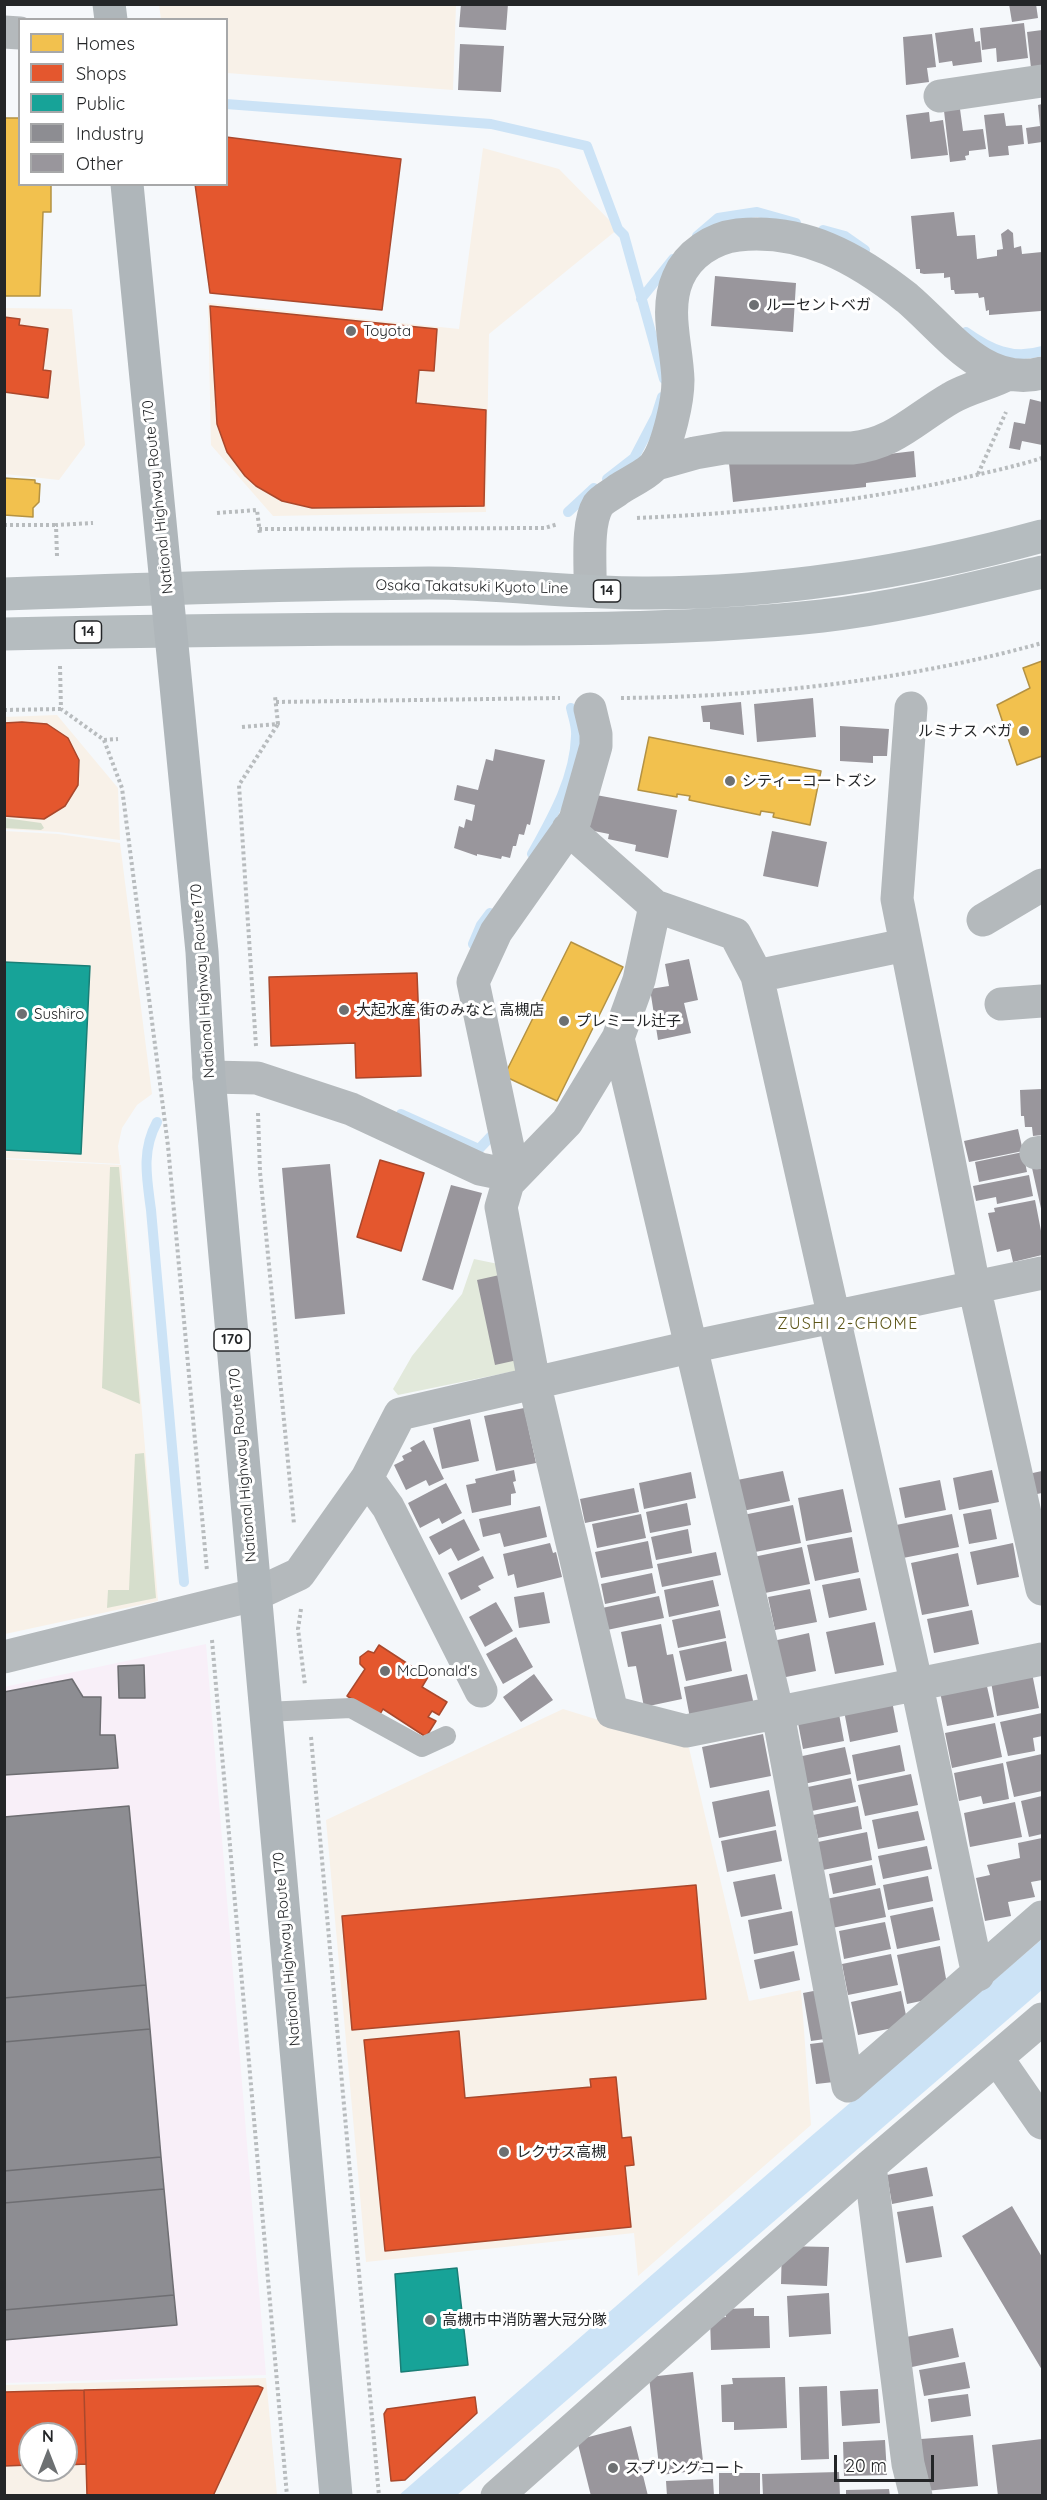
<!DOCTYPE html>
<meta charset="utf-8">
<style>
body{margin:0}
#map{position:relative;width:1047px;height:2500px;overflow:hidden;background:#f5f8fb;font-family:Quicksand,sans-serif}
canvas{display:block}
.frame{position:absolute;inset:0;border:6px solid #242628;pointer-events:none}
.legend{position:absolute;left:18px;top:18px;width:210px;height:168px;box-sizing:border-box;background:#fff;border:2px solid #a7a8a9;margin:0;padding:8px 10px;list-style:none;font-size:18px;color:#242628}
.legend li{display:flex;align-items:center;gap:12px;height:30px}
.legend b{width:30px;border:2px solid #a7a8a9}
.north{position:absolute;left:18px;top:2422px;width:60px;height:60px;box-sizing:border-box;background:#fff;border:2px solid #a7a8a9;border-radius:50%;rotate:0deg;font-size:16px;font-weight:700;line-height:24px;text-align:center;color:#242628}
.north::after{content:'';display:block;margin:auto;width:21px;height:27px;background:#6d7072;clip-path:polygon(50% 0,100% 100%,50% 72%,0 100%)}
.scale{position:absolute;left:834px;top:2455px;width:100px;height:27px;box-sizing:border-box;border:3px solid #242628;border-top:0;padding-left:8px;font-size:18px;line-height:21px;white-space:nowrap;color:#242628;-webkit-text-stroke:4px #fff;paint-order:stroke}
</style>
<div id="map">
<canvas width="1047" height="2500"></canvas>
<div class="frame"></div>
<ul class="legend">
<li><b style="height:16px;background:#f2c14e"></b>Homes</li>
<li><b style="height:16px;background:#e4572e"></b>Shops</li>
<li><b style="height:16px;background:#17a398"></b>Public</li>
<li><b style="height:16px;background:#8d8d92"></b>Industry</li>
<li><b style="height:16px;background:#99969c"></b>Other</li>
</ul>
<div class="north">N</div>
<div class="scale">20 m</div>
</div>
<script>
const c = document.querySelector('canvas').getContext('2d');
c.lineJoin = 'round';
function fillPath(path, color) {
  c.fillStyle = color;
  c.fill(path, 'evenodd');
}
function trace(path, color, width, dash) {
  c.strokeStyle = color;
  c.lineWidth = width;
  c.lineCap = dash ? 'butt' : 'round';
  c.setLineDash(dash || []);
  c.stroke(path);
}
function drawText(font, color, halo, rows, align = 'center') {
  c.font = font + ' Quicksand,"Noto Sans JP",sans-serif';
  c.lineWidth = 6;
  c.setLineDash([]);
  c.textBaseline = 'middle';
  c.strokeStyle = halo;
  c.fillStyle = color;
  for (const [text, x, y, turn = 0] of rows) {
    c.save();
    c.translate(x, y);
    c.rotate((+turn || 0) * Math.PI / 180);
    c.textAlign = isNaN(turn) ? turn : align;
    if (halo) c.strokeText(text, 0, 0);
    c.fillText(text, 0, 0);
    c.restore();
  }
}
fillPath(new Path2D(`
 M159 5H456L453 90 227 73 226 20 161 19Z
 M483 148 559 169 618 229 489 334 486 512 273 516 211 445 208 303 459 329Z
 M5 308 72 309 85 445 59 480 5 474Z
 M57 715 118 788 120 840 58 832 5 829 4 717Z
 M4 831 58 834 120 843 152 1094 137 1105 122 1128 118 1146 120 1164 5 1158Z
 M4 1159 121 1165 158 1601 5 1634Z
 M563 1709 689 1748 749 2001 801 1990 811 2125 638 2276 634 2233 366 2262 326 1820Z
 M266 2378 277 2495H5L4 2385ZM30 2434H66V2470H30Z`), '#f8f1e8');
fillPath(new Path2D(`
 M206 1644 266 2375 5 2383 4 1687Z`), '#f8eff8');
fillPath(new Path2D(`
 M474 1259 503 1265 520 1370 398 1395 393 1389 412 1356 462 1294Z`), '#e2e9db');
fillPath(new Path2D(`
 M5 818 41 823 44 828 41 830 5 828Z
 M110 1167H119L140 1404 102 1388Z
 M144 1453 156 1598 107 1608 108 1590H129L135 1454Z`), '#d6decc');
fillPath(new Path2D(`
 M1042 1939V1990L457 2495 398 2496 809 2138Z`), '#cce3f6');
const homes = new Path2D(`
 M4 118H20V184H51V212H43L40 296H4Z
 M4 478 35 480V483L40 484 39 502 33 508V517L4 515Z
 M1042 661V756L1017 765 997 705 1030 688 1023 668Z
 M649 737 821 771 810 825 773 817 774 813 761 811 760 815 689 800 690 796 677 794V797L638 790Z
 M571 942 623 967 557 1101 504 1076Z`);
fillPath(homes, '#f2c14e');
trace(homes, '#b49243', 1.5);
const shops = new Path2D(`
 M226 137 401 159 382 310 210 293 195 184H226Z
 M210 306 437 329 434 371 419 370 416 403 486 410 484 506 312 508 282 501 256 486 245 476 227 452 217 424Z
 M4 317 20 319 19 325 48 329 43 370 51 371 48 398 4 392Z
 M22 722 47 724 68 738 79 760 78 785 65 806 44 819 4 816V723Z
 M417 973 421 1076 356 1078 355 1043 271 1046 269 977Z
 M380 1160 424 1173 401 1251 357 1237Z
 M379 1645 428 1677 422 1687 447 1702 439 1715 432 1711 428 1717 436 1721 426 1737 383 1709 379 1716 347 1696 365 1669 360 1664V1657L368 1651 374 1653Z
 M696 1885 706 1999 352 2030 342 1916Z
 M459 2031 465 2098 591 2087 590 2079 616 2077 622 2138 631 2137 634 2165 625 2166 631 2227 385 2251 364 2040Z
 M258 2386 263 2388 213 2496H87L84 2390Z
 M84 2390 86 2464 66 2465V2434H30V2465L4 2466V2392Z
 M475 2397 477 2413 405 2480 391 2481 384 2414 387 2409Z`);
fillPath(shops, '#e4572e');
trace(shops, '#aa482c', 1.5);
const public = new Path2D(`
 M4 962 90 966 81 1154 4 1150Z
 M457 2268 468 2365 401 2372 395 2274Z`);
fillPath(public, '#17a398');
trace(public, '#1b7e76', 1.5);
const industry = new Path2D(`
 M144 1665 145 1698H119L118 1666Z
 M72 1679 83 1697H101L100 1735H115L118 1768 4 1775V1692Z
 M129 1806 146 1985 4 1998V1817Z
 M146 1985 150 2029 4 2042V1998Z
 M150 2029 161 2157 4 2171V2042Z
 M161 2157 164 2189 4 2203V2171Z
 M164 2189 174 2295 4 2310V2203Z
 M174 2295 177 2325 4 2340V2310Z`);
fillPath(industry, '#8d8d92');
trace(industry, '#6e6e72', 1.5);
trace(new Path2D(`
 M226 104 491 124 587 146 618 229 624 235 664 379
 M823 230 845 236 865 250
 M697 236 718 218 757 212 796 223
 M641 299 673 259
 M966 332C990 349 1012 360 1042 351
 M607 479 634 458 656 416 662 397
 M568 512 594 488
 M532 854C552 818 575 778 576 736 577 727 573 717 571 708
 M473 944 481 925 490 913
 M401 1114 479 1149 495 1132V1128
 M157 1122C141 1151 147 1179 151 1210L184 1582`), '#cce3f6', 10);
fillPath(new Path2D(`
 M461 4H508L506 30 459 27Z
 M1009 4H1036L1038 18 1012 22Z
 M1024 23 1028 58 997 62 996 48 982 50 980 28Z
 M973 28 975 42 980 41 982 62 953 66 952 61 939 63 935 33Z
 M1042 30V67L1031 68 1027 32Z
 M932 34 936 67 927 68 929 82 906 85 903 37Z
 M460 44 504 46 501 92 458 90Z
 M1042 104V142L1028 144 1026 128 1040 126 1038 105Z
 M960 109 963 131 983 129 986 149 969 151V155L965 156 966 160 950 162 944 111Z
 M929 112 930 122 943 120 948 155 911 159 906 115Z
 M1004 113 1006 126 1022 125 1024 144 1008 146 1009 155 989 157 984 115Z
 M954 212 957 236 975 235 977 259 997 256V250L1003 249 1001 234 1008 229 1013 233 1014 248 1021 246 1022 254 1042 252 1041 311 989 315V310L986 311 984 297 979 298 978 293 955 294 954 290H951L950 277 944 278V273L924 274 920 273V269H916L911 216Z
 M715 276 796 283 793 332 711 326Z
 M1030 399 1042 402V445L1022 441 1020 450 1009 448 1014 422 1025 424Z
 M914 451 916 477 866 483V487L733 502 729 463 821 462Z
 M813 698 816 737 757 742 754 704Z
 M741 702 744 735 710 729V722H703L701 706Z
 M840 726 889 729 887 756H873V763L840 761Z
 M495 749 545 760 530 825 527 824 524 835 519 834 516 846H513L510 858 502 856 501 859 477 854V856L454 848 459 826 464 828 466 819 472 821 475 805 454 800 457 785 478 790 486 759 493 761Z
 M596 795 677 810 668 858 635 851 636 845 608 839 609 834 589 830Z
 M772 831 827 842 818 887 763 876Z
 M689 959 698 1000 684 1003 691 1033 658 1040 650 989 669 986 665 964Z
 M1042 1089V1135L1033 1136 1032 1127H1025L1024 1116H1021L1020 1090Z
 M1018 1129 1023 1151 969 1162 964 1141Z
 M1023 1152 1027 1172 979 1182 975 1162Z
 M330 1164 345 1314 295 1319 282 1168Z
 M1042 1166V1213L1032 1168Z
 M1029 1175 1033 1196 997 1204 996 1197 976 1201 973 1186Z
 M451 1185 482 1193 453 1290 422 1280Z
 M1035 1200 1042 1236V1255L1013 1262 1010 1249 997 1252 988 1213 995 1212 994 1208Z
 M504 1274 522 1359 495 1365 477 1280Z
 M524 1408 536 1463 496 1471 484 1416Z
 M470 1419 479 1461 442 1469 433 1428Z
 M424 1440 444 1479 429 1486 426 1480 406 1490 394 1465 404 1460 402 1456 412 1451 410 1448Z
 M514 1470 516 1481 513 1482 516 1493 511 1494V1505L472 1513 466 1485 476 1483 475 1479Z
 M992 1470 999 1502 959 1510 953 1478Z
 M783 1471 790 1501 738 1512 732 1481Z
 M1042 1471V1493L1032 1495 1028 1474Z
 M691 1472 696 1498 644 1509 639 1483Z
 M940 1480 946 1510 905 1518 899 1488Z
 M446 1483 462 1513 442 1524 439 1518 420 1528 408 1503Z
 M634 1488 639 1512 585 1523 580 1499Z
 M843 1489 852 1532 806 1541 798 1498Z
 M687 1503 691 1525 650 1533 646 1512Z
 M793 1505 801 1543 750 1553 743 1515Z
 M540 1506 547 1537 504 1547 500 1533 483 1537 479 1519Z
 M991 1509 997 1539 969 1544 963 1514Z
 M641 1514 646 1538 597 1548 592 1524Z
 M952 1514 959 1547 903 1558 896 1525Z
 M464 1519 480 1550 458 1561 451 1548 439 1555 429 1537Z
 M688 1529 692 1553 656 1560 651 1537Z
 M852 1537 859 1572 815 1581 807 1545Z
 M648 1541 653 1568 601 1578 595 1552Z
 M550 1543 553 1553 556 1552 562 1577 517 1588 514 1574 508 1576 503 1554Z
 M1013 1543 1019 1577 977 1585 970 1552Z
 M802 1547 810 1584 760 1594 753 1557Z
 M716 1552 721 1575 662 1587 657 1564Z
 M958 1553 969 1606 922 1615 911 1563Z
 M483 1556 494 1578 478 1586 481 1590 461 1600 448 1573Z
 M652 1573 656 1593 605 1604 601 1584Z
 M860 1578 867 1610 829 1618 822 1585Z
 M713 1580 719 1606 669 1617 664 1590Z
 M810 1589 817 1622 775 1630 768 1597Z
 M544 1592 550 1623 519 1628 514 1597Z
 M659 1596 664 1618 607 1630 602 1608Z
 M496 1602 513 1631 485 1647 469 1617Z
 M720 1610 726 1638 678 1648 672 1620Z
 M972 1610 979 1644 934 1653 927 1619Z
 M875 1622 884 1665 835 1674 826 1632Z
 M661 1624 667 1655 673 1654 682 1699 644 1707 636 1666 628 1667 621 1632Z
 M809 1633 816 1671 781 1678 773 1641Z
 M516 1637 533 1667 503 1684 486 1654Z
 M726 1641 732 1671 686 1681 679 1651Z
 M1032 1673 1039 1708 997 1716 991 1682Z
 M534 1674 553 1700 521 1722 503 1697Z
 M747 1674 754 1705 690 1718 684 1687Z
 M986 1682 994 1717 947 1726 940 1692Z
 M892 1701 898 1732 850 1742 844 1711Z
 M1042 1713V1736L1033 1738 1035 1751 1008 1756 1000 1722Z
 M839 1714 844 1741 803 1749 798 1723Z
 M995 1723 1002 1757 952 1768 945 1733Z
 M763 1734 771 1776 710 1788 702 1747Z
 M900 1745 905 1771 857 1781 852 1755Z
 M845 1747 851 1774 799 1785 793 1758Z
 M1042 1754V1791L1014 1797 1006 1762Z
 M1003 1763 1009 1799 983 1804 981 1796 959 1801 954 1773Z
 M911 1774 918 1805 865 1816 858 1785Z
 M851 1778 856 1802 807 1812 803 1788Z
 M769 1790 776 1826 719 1838 712 1802Z
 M1042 1796V1834L1029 1837 1021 1801Z
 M1015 1802 1022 1837 970 1847 964 1813Z
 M858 1806 862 1829 818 1838 813 1815Z
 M918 1811 925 1840 878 1849 872 1820Z
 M776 1830 782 1861 727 1872 721 1841Z
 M867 1832 872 1860 818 1871 813 1843Z
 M1042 1838V1880L1031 1882 1035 1897 1008 1902 1011 1916 985 1921 976 1878 990 1875 987 1865 1020 1858 1018 1843Z
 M927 1846 932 1869 883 1879 878 1856Z
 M872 1865 876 1885 833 1894 829 1874Z
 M775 1874 782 1909 741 1917 733 1882Z
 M928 1876 933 1901 888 1910 883 1885Z
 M880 1888 886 1917 832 1928 826 1899Z
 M933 1907 940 1940 897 1949 890 1916Z
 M792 1911 798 1945 754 1954 748 1920Z
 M885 1922 891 1949 844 1959 839 1931Z
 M940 1946 949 1995 907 2004 897 1955Z
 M794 1951 800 1980 760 1989 754 1960Z
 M891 1954 898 1985 848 1995 842 1964Z
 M824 1989 832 2038 811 2041 803 1993Z
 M901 1991 908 2025 858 2035 851 2002Z
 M833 2041 834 2082 816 2084 810 2044Z
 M927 2167 933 2196 892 2204 887 2175Z
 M933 2206 942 2257 906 2263 897 2212Z
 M1012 2206 1042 2257V2370L962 2236Z
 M782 2246 829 2247 827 2286 781 2284Z
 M829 2293 831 2334 789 2337 787 2296Z
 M754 2308V2316H769L770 2348 711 2350 710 2318 726 2317 725 2309Z
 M953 2328 959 2357 912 2367 906 2337Z
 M965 2362 970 2388 924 2396 919 2370Z
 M693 2372 704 2470 660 2475 649 2377Z
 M785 2377 787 2428 734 2430V2422H722L721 2385 733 2384 732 2378Z
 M827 2386 829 2459 801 2460 799 2387Z
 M878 2389 880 2423 842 2426 840 2391Z
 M968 2394 971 2416 931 2422 928 2399Z
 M631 2426 648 2496H591L577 2440Z
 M973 2435 978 2486 925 2491 921 2439Z
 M1042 2439V2496H998L992 2445Z
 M885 2440 887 2475 844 2476 843 2442Z
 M839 2472 840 2496H763L762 2474Z
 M719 2473H760V2496H719Z
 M713 2479 714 2496H667L666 2481Z
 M889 2489 890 2496H846V2490Z`), '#99969c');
trace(new Path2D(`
 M978 474 1006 412
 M217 513 257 510 260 534
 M637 518C747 513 855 503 963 478 989 472 1017 466 1042 458
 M4 525H56
 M259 529 545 528 558 524
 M57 556 56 525 93 523
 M60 666 61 709 104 740 118 739
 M621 698C759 697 910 680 1042 643
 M276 702 560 698
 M4 710 61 709
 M242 727 278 724 275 696
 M104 740 122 788 168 1146 207 1571
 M256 1046 239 785 278 724
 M258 1113 260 1172 294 1524
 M301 1609 298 1629 305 1685
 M212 1640 287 2496
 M311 1737 379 2496`), '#b8bcbe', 4, [3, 3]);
trace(new Path2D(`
 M265 1712 351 1708 422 1747 446 1736`), '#b4b9bc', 20);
trace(new Path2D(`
 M4 32 20 33
 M940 96 1042 81
 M656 464 695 453 724 448H852C894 444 916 418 951 398 969 387 990 384 1008 374
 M590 590C591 567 586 525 598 505 602 499 613 494 619 489 628 483 651 472 656 463 663 453 669 433 672 421 675 409 678 393 678 380 677 346 664 310 678 278 688 254 713 238 738 235 803 228 857 258 907 298 946 331 984 388 1042 373
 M911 708 897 899 974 1286 1042 1589
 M568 829 655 906 639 980 618 1038 567 1122 508 1183 501 1207 534 1382 612 1712 686 1731 1042 1659
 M655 906 735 934 757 976 905 945
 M983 920 1042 885
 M757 976 917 1686 978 1975
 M1001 1004 1042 1001
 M618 1038 778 1714 848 2086 1042 1917
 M209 1077 257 1078 351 1109 480 1169 514 1176 473 982 496 932 575 820 596 746V734L590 709
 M1036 1153 1042 1152
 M367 1478 388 1507 481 1691
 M4 1657 254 1595 299 1574 367 1478 400 1414 690 1347 1042 1273
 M997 2058 1042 2123
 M870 2166 908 2464 916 2496
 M497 2496 870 2166 1042 2019`), '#b4b9bc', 33);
trace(new Path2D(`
 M4 594C146 589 288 584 429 583 503 583 576 594 649 593 783 593 914 571 1042 536
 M4 634C148 631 291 629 434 629 564 629 693 630 822 616 896 608 970 589 1042 572`), '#b5bcbf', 33);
trace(new Path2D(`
 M109 4 111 20
 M127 184 202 952 209 1077 336 2496`), '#afb6ba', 33);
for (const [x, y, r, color] of [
 [754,305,6,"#6d7072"],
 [351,331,6,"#6d7072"],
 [1024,731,6,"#6d7072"],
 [730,781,6,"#6d7072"],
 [344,1010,6,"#6d7072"],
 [22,1014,6,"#6d7072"],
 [564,1021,6,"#6d7072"],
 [385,1671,6,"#6d7072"],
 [504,2152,6,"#6d7072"],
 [430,2320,6,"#6d7072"],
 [613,2468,6,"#6d7072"]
]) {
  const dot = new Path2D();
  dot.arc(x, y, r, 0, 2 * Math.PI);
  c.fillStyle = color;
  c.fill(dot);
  trace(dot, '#fff', 2);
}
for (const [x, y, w] of [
 [607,591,27],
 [88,632,27],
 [232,1340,36]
]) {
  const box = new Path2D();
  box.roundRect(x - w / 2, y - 11, w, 22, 4.5);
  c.fillStyle = '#fff';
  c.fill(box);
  trace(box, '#242628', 1.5);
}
drawText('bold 14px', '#242628', null, [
 ["14",607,591],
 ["14",88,632],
 ["170",232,1340]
]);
drawText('15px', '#242628', '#fff', [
 ["ルーセントベガ",766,305],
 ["Toyota",363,331],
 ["ルミナス ベガ",1012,731,"right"],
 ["シティーコートズシ",742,781],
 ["大起水産 街のみなと 高槻店",356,1010],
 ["Sushiro",34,1014],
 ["プレミール辻子",576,1021],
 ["McDonald's",397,1671],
 ["レクサス高槻",516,2152],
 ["高槻市中消防署大冠分隊",442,2320],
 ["スプリングコート",625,2468]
], 'left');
drawText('15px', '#242628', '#fff', [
 ["National Highway Route 170",158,497,-96],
 ["Osaka Takatsuki Kyoto Line",472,587,1],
 ["National Highway Route 170",203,981,-94],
 ["National Highway Route 170",243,1465,-95],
 ["National Highway Route 170",287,1949,-95]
]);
c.letterSpacing = '1.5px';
drawText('16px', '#5c5518', '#fff', [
 ["ZUSHI 2-CHOME",848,1324]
]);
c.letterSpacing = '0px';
</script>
